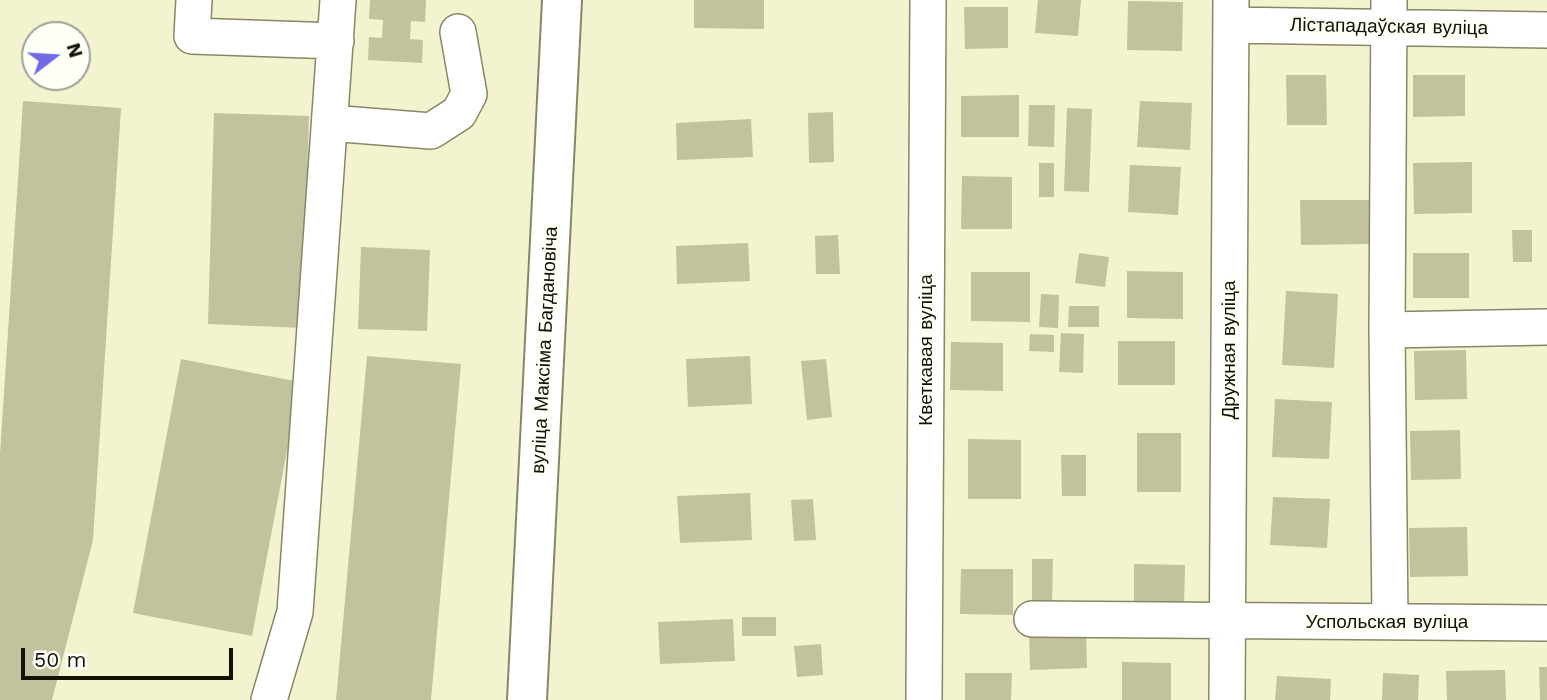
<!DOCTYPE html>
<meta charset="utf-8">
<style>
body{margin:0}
#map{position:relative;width:1547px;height:700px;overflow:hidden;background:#f3f4cf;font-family:"Work Sans",sans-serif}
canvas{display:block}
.north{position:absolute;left:21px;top:21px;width:70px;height:70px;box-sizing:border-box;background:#fefff7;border:2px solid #a0a097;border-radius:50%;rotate:73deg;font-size:19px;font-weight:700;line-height:28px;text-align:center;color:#121206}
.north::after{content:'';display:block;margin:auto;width:24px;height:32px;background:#6e6be5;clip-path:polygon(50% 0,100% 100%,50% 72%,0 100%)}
.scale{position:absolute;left:21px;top:648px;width:212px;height:32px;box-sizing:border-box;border:4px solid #121206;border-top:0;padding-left:9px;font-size:21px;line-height:24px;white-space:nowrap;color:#121206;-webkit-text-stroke:5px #fefff7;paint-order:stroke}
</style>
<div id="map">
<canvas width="1547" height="700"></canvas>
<div class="north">N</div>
<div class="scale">50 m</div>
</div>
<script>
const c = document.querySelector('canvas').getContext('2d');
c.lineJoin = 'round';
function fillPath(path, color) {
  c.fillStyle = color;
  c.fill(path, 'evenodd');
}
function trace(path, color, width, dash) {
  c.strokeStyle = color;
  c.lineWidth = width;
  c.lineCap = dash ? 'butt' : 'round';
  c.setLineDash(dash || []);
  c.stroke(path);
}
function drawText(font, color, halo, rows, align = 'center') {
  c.font = font + ' "Work Sans",sans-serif';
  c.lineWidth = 7;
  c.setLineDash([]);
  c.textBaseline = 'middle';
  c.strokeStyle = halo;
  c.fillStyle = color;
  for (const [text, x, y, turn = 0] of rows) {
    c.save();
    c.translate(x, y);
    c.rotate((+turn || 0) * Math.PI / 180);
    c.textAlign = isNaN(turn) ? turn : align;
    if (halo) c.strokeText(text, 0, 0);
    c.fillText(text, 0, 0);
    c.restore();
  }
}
fillPath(new Path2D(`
 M370 0H426L425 22 411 21 410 39 423 40 422 63 368 60 369 37 382 38 383 20 369 19Z
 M694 0H764V29L694 28Z
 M1038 0H1081L1078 36 1035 33Z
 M1128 1 1183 2 1182 51 1127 50Z
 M964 7H1008V48L965 49Z
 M1286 75H1326L1327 125H1287Z
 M1413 75H1465V116L1413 117Z
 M1019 95V137H961V96Z
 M23 101 121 108 93 540 52 700H0V454Z
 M1140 101 1192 103 1190 150 1137 147Z
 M1029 105H1055L1054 147 1028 146Z
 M1067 108 1092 109 1089 192 1064 191Z
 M833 112 834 162 809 163 808 113Z
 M214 113 309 116 302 328 208 324Z
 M751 119 753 157 677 160 676 123Z
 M1472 162V213L1414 214 1413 163Z
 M1039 163H1054V197H1039Z
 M1130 165 1181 167 1178 215 1128 212Z
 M962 176 1012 177V229H961Z
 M1300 200H1369V244L1301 245Z
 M1512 230H1532V262H1513Z
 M838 235 840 274H816L815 236Z
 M748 243 750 281 677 284 676 246Z
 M361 247 430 250 427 331 358 329Z
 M1079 253 1109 257 1105 287 1075 283Z
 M1413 253H1469V298H1413Z
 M1127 271 1183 272V319L1127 318Z
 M971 272H1030V322L971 321Z
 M1286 291 1338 294 1334 368 1282 365Z
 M1041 294 1059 295 1058 328 1039 327Z
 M1069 306H1099V327H1068Z
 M1061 333 1084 334 1083 373 1059 372Z
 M1030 334 1054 335V352L1029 351Z
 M1118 341H1175V385H1118Z
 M951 342 1003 343V391L950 390Z
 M1466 350 1467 399 1415 400 1414 351Z
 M367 356 461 364 431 700H336Z
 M750 356 752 404 688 407 686 359Z
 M181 359 300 382 252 636 133 613Z
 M826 359 832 417 807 420 801 361Z
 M1275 399 1332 402 1329 459 1272 457Z
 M1460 430 1461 479 1411 480 1410 431Z
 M1137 433H1181V492H1137Z
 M968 439 1021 440V499H968Z
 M1061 455H1086V496H1062Z
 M750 493 752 540 680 543 677 496Z
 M1273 497 1330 499 1327 548 1270 545Z
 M813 499 816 540 794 541 791 500Z
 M1467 527 1468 576 1410 577 1409 528Z
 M1032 559H1053L1052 608H1032Z
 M1134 564 1185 565 1184 607 1134 606Z
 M961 569H1013V615L960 614Z
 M742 617H776V636H742Z
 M733 619 735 661 660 664 658 622Z
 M1086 630 1087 668 1030 670 1029 632Z
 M821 644 823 675 797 677 794 646Z
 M1122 662 1171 663V700H1122Z
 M1539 667H1547V700H1540Z
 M1505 670 1506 700H1447L1446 671Z
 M965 673H1012L1011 700H965Z
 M1383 673 1419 675 1418 700H1382Z
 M1277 676 1331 679 1330 700H1275Z`), '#c2c29f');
const minor = new Path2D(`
 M194 0 192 36 336 41
 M1389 0 1387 330 1390 622
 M1231 25 1547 30
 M330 123 431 131 459 113 469 94 458 32
 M1387 330 1547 327
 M1032 619 1547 623
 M269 700 295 612 338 0
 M924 700 928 0
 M1227 700 1231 0`);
const major = new Path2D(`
 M527 700 562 0`);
trace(minor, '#878766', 38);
trace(major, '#878766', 42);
trace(minor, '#fff', 35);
trace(major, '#fff', 38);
drawText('19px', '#121206', '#fefff7', [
 ["Лістападаўская вуліца",1389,27,1],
 ["вуліца Максіма Багдановіча",545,350,-87],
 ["Кветкавая вуліца",926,350,-90],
 ["Дружная вуліца",1229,350,-90],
 ["Успольская вуліца",1387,622]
]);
</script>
